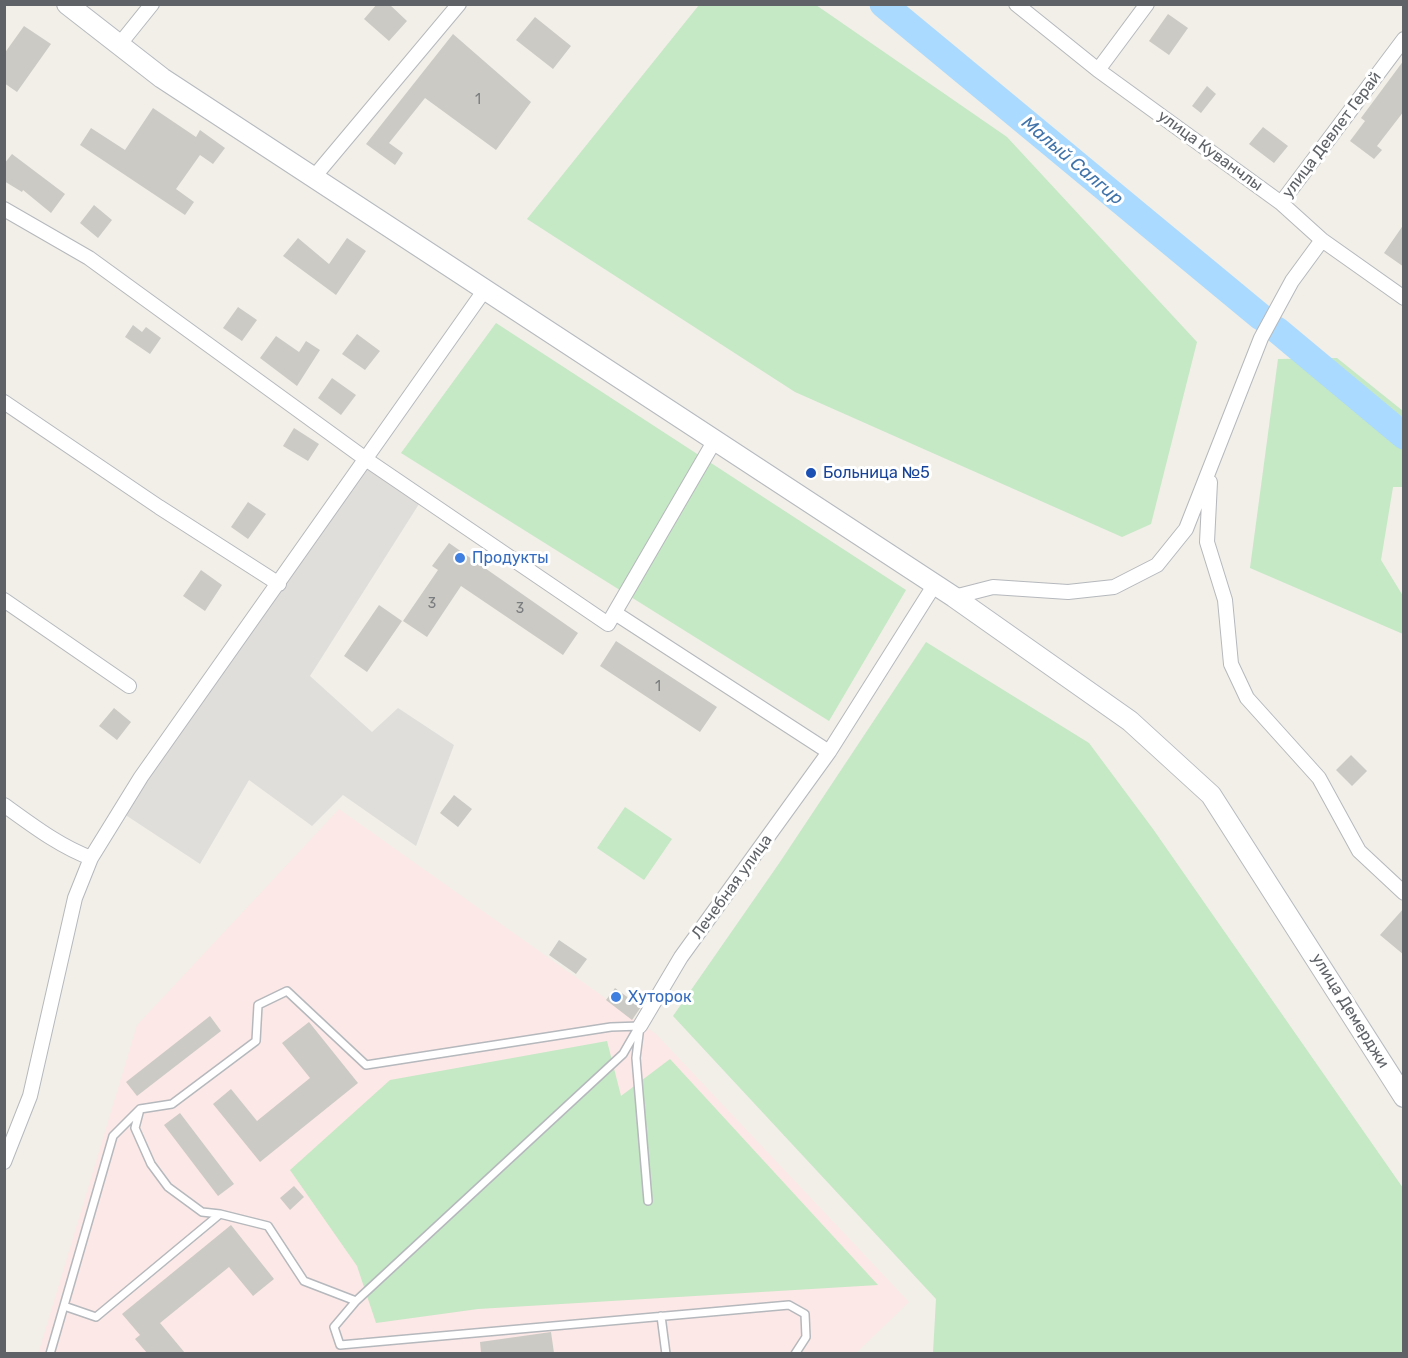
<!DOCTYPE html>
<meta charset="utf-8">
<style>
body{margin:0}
#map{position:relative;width:1408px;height:1358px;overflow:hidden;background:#f1efe8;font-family:Rubik,sans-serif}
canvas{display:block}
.frame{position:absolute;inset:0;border:6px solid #5f6368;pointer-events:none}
</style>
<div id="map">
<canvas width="1408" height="1358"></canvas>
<div class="frame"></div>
</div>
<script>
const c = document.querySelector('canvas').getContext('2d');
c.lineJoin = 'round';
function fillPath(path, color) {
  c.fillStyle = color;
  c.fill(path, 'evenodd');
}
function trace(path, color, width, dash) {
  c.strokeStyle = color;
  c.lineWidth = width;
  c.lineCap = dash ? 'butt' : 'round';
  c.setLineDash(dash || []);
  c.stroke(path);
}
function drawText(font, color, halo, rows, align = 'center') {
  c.font = font + ' Rubik,sans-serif';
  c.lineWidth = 6;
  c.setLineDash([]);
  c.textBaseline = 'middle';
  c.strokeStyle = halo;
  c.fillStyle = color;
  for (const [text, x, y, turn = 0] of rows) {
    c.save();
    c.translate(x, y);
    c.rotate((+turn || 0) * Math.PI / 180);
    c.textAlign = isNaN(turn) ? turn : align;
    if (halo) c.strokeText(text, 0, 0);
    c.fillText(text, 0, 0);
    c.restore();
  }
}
fillPath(new Path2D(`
 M368 468 419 504 310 676 372 732 398 708 454 745 416 846 343 795 312 826 249 780 200 864 121 812 279 584Z`), '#e0deda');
fillPath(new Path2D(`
 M339 809 656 1034 909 1302 856 1353 38 1354 137 1025Z`), '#fce8e6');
fillPath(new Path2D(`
 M699 5H816L1007 137 1197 342 1151 524 1122 537 795 392 527 219Z
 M496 323 906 590 829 721 401 453Z
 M1337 358 1403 411V487H1393L1381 560 1403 596V634L1250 568 1278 359Z
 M926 642 1089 743 1153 829 1403 1188V1353H933L936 1299 673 1016 780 862Z
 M625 807 672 839 644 880 597 848Z
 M607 1041 621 1096 670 1059 878 1285 478 1309 376 1323 357 1266 290 1170 390 1080Z`), '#c5e8c5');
trace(new Path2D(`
 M883 4 1261 317
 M1277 330 1404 436`), '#aadaff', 27);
fillPath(new Path2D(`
 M377 4H389L407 21 389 41 364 19Z
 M1168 14 1188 28 1169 55 1149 41Z
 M535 17 571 46 553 69 516 40Z
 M24 26 51 44 17 92 4 83V54Z
 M453 34 531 102 496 150 425 98 389 143 403 153 395 165 366 144Z
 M1404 60V111L1377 146 1382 150 1374 159 1350 141 1365 121 1361 118Z
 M1207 86 1216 94 1201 113 1192 106Z
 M153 108 196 137 200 130 225 148 213 164 200 155 176 189 194 202 185 215 80 145 91 128 125 150Z
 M1263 127 1288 146 1274 163 1249 144Z
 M12 154 65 194 51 213 23 190 22 192 4 181V164Z
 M94 205 112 220 98 238 80 223Z
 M1404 224V267L1384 253Z
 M298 238 329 264 347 238 366 251 336 295 283 256Z
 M238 307 257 320 242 341 223 328Z
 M133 325 142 332 146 327 161 338 150 354 125 337Z
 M357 334 380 351 365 370 342 354Z
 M276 336 299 352 306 341 320 350 297 386 260 358Z
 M332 378 356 395 341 415 318 398Z
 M294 428 319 444 308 461 283 446Z
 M248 502 266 514 248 539 231 527Z
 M449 543 578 633 563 655 461 586 427 637 403 621 438 570 432 566Z
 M201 570 222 585 205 611 183 596Z
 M379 605 402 621 367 672 344 656Z
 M616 641 717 707 700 732 600 666Z
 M114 708 131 722 117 740 99 726Z
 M1351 755 1367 771 1352 786 1336 770Z
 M454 795 472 809 458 827 440 813Z
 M1404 908V955L1380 935Z
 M559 940 587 959 576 974 549 955Z
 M615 988 641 1007 632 1020 606 1000Z
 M210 1016 221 1031 137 1096 126 1082Z
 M309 1022 358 1083 260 1162 213 1104 231 1089 257 1121 310 1078 282 1043Z
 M180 1113 234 1184 218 1196 164 1125Z
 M294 1186 304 1197 290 1210 280 1198Z
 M231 1225 274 1279 253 1296 229 1267 160 1323 185 1353H147L135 1339 140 1335 122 1314Z
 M551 1332 554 1353H481L480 1342Z`), '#cccac5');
const lane = new Path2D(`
 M638 1028 623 1054 356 1301 334 1327 340 1345 789 1305 805 1314 806 1337 795 1354
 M140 1109 135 1128 151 1164 168 1187 202 1212 220 1214
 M64 1306 96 1317 220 1214 268 1226 304 1281 356 1301
 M661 1316 666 1354
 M50 1354 113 1136 140 1109 172 1104 256 1041 258 1005 287 991 366 1065 611 1027 640 1026 636 1058 648 1201`);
const street = new Path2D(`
 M1016 4 1098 70 1281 203 1322 240 1404 298
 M119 45 152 4
 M1098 70 1147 4
 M314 177 459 4
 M1281 203 1404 39
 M4 209 89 258 367 460 608 624 715 440
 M4 402 159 507 279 584
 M1210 482 1207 542 1225 600 1231 664 1247 698 1319 778 1359 851 1404 893
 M954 597 993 587 1068 592 1114 587 1157 565 1186 529 1261 338 1292 281 1322 240
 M4 600 129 686
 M615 613 829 752
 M4 805C32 825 59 846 91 858
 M640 1026 681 957 829 752 935 584
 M4 1162 30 1096 75 898 91 858 141 777 486 288`);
const secondary = new Path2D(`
 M67 4 162 78 954 597 1130 721 1211 795 1404 1097`);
trace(lane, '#b5b8bc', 10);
trace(street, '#b5b8bc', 16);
trace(secondary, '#b6babf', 22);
trace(lane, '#fff', 7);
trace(street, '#fff', 14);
trace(secondary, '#fff', 20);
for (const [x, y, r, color] of [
 [811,473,6,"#1a4fb4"],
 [460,558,6,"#3f7fe0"],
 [616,997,6,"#3f7fe0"]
]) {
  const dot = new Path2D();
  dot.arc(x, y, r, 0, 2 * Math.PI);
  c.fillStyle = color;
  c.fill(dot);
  trace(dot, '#fff', 2);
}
drawText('14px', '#7a7d7f', null, [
 ["1",478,100],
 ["3",432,604],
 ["3",520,609],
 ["1",658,687]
]);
drawText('16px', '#5f6368', '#fff', [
 ["улица Девлет Герай",1332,135,-53],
 ["улица Куванчлы",1210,151,36],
 ["Лечебная улица",732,887,-54],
 ["улица Демерджи",1350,1011,58]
]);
drawText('16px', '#164399', '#fff', [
 ["Больница №5",823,473]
], 'left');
drawText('16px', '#366cbe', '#fff', [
 ["Продукты",472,558],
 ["Хуторок",628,997]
], 'left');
drawText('italic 18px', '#4174aa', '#fff', [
 ["Малый Салгир",1072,161,40]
]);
</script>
